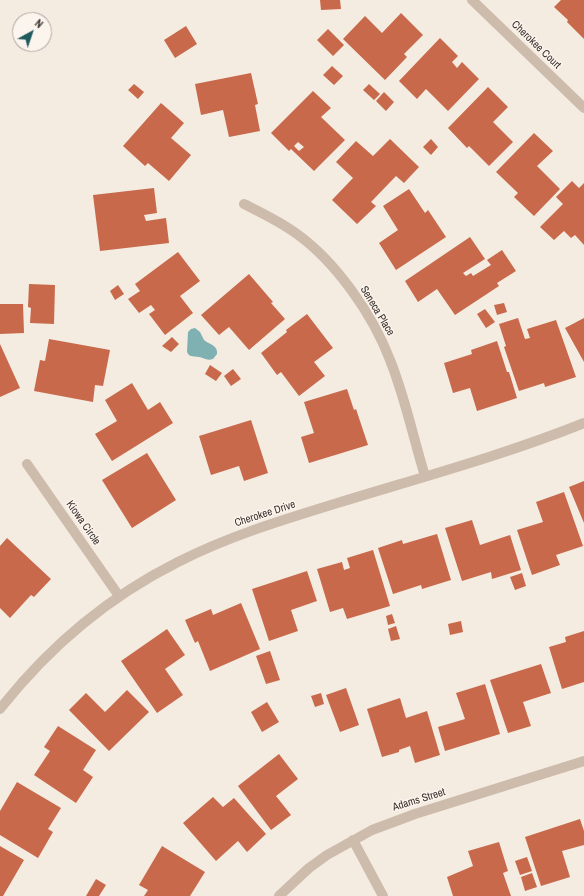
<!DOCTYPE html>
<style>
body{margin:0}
#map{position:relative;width:584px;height:896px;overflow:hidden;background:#f4ebe1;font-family:"Archivo Narrow",sans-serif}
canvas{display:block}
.north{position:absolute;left:12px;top:12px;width:40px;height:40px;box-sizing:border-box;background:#fbf5ee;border:1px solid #aea6a0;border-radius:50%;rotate:40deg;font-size:11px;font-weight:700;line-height:16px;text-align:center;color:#3b302b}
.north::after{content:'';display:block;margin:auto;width:14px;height:18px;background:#1f5a5e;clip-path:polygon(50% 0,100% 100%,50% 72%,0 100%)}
</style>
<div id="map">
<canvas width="584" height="896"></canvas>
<div class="north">N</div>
</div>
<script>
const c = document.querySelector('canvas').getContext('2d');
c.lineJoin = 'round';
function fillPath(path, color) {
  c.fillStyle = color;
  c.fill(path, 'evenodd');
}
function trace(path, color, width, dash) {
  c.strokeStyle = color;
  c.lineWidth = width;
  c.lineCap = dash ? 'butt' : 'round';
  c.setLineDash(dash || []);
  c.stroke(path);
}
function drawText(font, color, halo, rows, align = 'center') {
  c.font = font + ' "Archivo Narrow",sans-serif';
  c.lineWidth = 3;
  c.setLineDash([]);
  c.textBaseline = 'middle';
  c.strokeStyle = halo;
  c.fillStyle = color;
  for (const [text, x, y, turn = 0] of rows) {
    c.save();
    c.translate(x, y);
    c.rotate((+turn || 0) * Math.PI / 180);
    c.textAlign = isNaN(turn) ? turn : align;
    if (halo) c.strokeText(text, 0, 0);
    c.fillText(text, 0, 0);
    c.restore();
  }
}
fillPath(new Path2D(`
 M195 328 200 332 204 340C210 345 218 345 217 354L213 359C206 361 205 358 199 357 193 356 190 358 187 352L188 332 191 329Z`), '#7fb0b2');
fillPath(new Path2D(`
 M320 0H340L341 9 321 10Z
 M561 0H584V39L567 22 568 20 554 7Z
 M401 13 423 35 404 54 407 57 385 80 343 39 365 16 382 33Z
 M186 26 197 44 175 58 164 40Z
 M328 29 344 45 333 56 317 40Z
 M440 38 458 56 452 62 457 68 462 62 479 79 448 111 426 89 417 99 399 81Z
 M332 66 343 76 334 85 323 75Z
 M251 73 258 104 255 105 260 131 229 137 223 110 201 115 195 84Z
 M134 84 144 92 138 99 128 90Z
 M369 84 380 94 374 100 363 90Z
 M488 87 508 107 493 122 513 142 489 166 469 146 467 148 448 128Z
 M313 91 331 108 321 117 345 140 314 171 291 149 289 151 271 133ZM298 142 304 147 299 151 294 146Z
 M384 92 394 102 386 111 376 101Z
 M161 103 184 123 171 138 191 155 169 181 148 163 145 166 123 146Z
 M534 133 553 151 537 166 560 189 534 216 514 197 518 193 496 172Z
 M390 139 419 167 404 183 396 176 371 202 376 206 357 224 332 200 353 178 336 162 356 141 373 156Z
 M431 139 438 147 431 155 423 147Z
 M572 181 579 188 584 183V245L575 235 571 238 564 231 554 240 540 227 563 204 556 197Z
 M154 188 157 213 144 215 146 221 166 218 169 243 100 251 93 195Z
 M409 189 425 213 428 210 446 237 396 270 379 243 398 230 383 206Z
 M470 237 485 259 463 273 466 276 471 273 473 276 491 265 487 260 502 250 516 271 497 283 499 286 455 315 437 289 418 302 405 281Z
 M178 252 200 281 180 296 193 313 165 335 149 314 155 310 151 305 139 313 128 299 140 291 135 284Z
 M249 274 273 302 271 303 285 319 249 350 229 327 219 335 201 315Z
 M29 284 55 285 54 324 30 323 31 308 28 307Z
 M118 285 124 294 115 300 110 291Z
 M504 303 507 312 497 315 494 305Z
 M0 304H23L24 333 0 334Z
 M485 309 495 322 486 328 477 314Z
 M307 314 333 348 314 362 325 376 299 396 281 372 277 375 261 353 287 332 286 330Z
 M518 318 525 339 530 338 527 329 556 320 576 377 545 387 544 383 519 391 504 347 506 346 499 324Z
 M584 318V362L565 328Z
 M172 337 179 344 171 352 162 346Z
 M49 339 110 350 103 386 95 385 93 402 34 391 40 360 45 361Z
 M497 341 507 372H509L517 398 477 411 470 388 453 393 444 363 472 354 471 350Z
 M0 344 20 388 0 397Z
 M210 365 222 373 216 381 205 374Z
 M233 369 241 379 231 386 224 376Z
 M132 383 148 410 160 402 173 423 112 461 95 434 117 421 105 400Z
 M347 389 354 410 356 409 368 445 309 463 301 437 314 433 304 402Z
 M251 420 268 473 244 481 239 466 211 475 199 436Z
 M147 453 176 500 132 528 102 480Z
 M584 481V523L569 487Z
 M564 492 583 546 556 555 560 565 532 575 517 530 543 522 536 502Z
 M472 520 480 545 510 535 521 570 492 579 491 572 462 581 445 528Z
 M437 534 451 580 422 589 421 585 393 594 378 548 402 540 403 544Z
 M7 538 51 579 34 597 31 595 10 618 0 608V546Z
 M373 550 390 606 347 619 343 608 330 612 317 569 342 562 344 570 350 568 347 558Z
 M307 571 317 601 291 610 298 631 269 641 252 589Z
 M522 573 526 586 515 590 510 577Z
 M241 603 260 649 210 671 198 641 195 643 185 620 211 609 213 615Z
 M392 614 395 623 388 625 386 616Z
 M461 621 463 632 450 635 448 624Z
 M396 626 400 639 391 641 388 629Z
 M167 629 185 655 165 669 183 695 157 713 121 661Z
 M584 631V682L562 689 549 647 566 642 565 637Z
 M270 651 280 680 266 684 256 656Z
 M541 664 551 693 523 702 531 726 508 733 490 680Z
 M485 684 500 734 445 751 438 727 465 719 456 693Z
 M346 688 359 725 340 732 326 695Z
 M127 690 149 712 109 751 69 710 86 693 105 712Z
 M321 693 324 704 315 707 311 696Z
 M400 698 406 718 427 711 440 755 415 763 410 746 399 750V752L382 757 367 709Z
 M267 702 279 722 262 732 251 712Z
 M58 726 96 750 83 770 93 777 76 803 34 775 50 751 44 747Z
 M279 754 298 779 276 796 291 815 271 830 238 786Z
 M17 782 61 808 48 829 53 832 38 858 0 835V811Z
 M213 797 223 807 234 798 266 834 247 852 238 841 216 861 183 823Z
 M580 819 584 831V845L562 851 570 877 541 886 525 837Z
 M499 842 508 871 503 873 511 896H453L447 877 473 866 468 851Z
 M0 846 24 860 3 896H0Z
 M162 846 205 872 190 896H144L148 890 139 885Z
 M527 857 532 871 520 875 515 861Z
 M532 873 537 887 525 891 521 877Z
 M96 879 106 885 99 896H86Z`), '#c8694b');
trace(new Path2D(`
 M472 0 584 108
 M244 204C262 213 281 222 297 234 336 262 373 315 390 360 405 397 413 437 425 476
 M27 464 119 596
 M0 709C48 648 108 597 178 562 227 537 279 521 331 505 415 479 502 456 584 423
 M353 840 383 896
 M279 896 309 868 327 855 372 830 415 814 584 761`), '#cdbbac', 10);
drawText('11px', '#3b302b', '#fbf5ee', [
 ["Cherokee Court",536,45,44],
 ["Seneca Place",377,311,59],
 ["Cherokee Drive",265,514,-18],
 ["Kiowa Circle",83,523,55],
 ["Adams Street",419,800,-17]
]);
</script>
